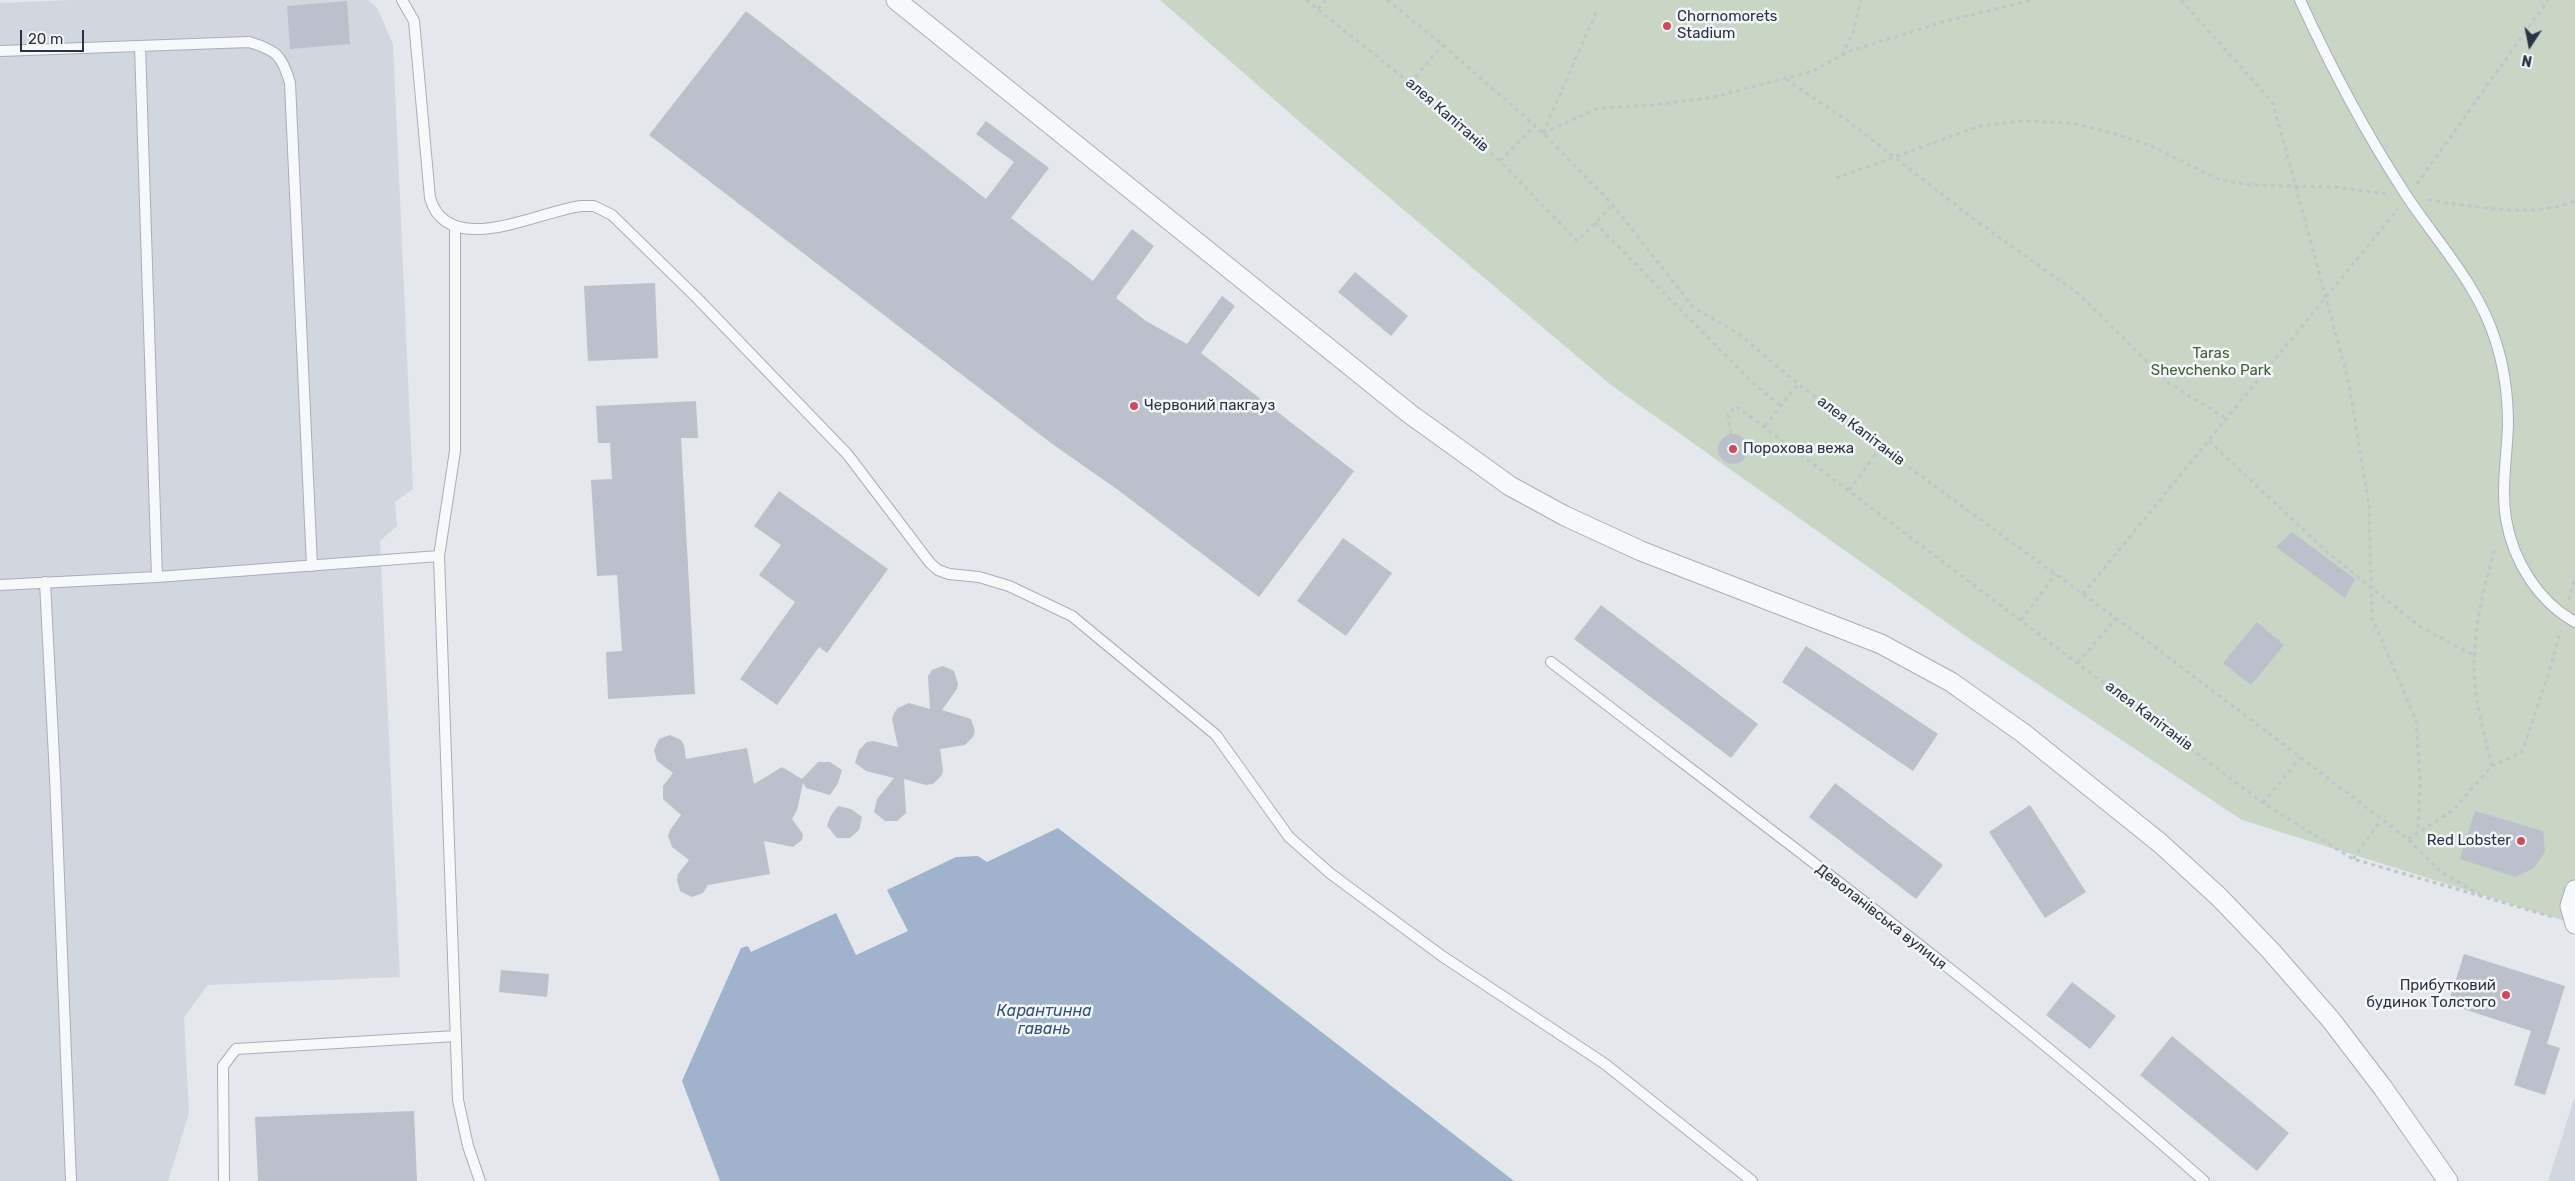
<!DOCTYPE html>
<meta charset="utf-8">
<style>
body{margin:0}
#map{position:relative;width:2575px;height:1181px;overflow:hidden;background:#e4e7ec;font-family:Rubik,sans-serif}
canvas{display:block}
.north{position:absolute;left:2505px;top:20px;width:50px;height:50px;-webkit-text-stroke:4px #f4f6f9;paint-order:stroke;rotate:191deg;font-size:14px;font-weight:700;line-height:20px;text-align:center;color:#2b3445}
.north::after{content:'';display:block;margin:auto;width:18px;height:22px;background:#2b3445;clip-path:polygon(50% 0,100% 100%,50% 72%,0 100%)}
.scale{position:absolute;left:20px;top:30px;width:64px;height:22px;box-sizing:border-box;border:2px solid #2b3445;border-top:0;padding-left:6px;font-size:15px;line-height:18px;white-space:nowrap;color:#2b3445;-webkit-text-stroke:4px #f4f6f9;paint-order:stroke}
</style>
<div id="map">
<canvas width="2575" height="1181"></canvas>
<div class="north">N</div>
<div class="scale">20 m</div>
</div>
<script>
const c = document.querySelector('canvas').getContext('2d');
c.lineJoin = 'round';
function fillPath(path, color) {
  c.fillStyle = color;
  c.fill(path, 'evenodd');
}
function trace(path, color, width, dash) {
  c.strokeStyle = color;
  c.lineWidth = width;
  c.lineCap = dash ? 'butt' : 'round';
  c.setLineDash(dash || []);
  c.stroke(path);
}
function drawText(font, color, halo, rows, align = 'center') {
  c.font = font + ' Rubik,sans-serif';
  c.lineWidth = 5;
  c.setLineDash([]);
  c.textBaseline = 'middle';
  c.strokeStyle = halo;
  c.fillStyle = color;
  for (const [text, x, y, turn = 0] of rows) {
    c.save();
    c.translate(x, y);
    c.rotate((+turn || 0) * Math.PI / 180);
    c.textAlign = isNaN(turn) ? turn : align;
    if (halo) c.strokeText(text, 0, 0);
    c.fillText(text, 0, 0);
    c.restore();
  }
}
fillPath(new Path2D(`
 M72 0H368L377 8 393 44 413 489 395 502 397 526 380 541 400 977 208 985 184 1017 189 1113 168 1181H0V3Z
 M2575 1096V1181H2548L2568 1118Z`), '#d2d6de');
fillPath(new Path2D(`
 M1160 0H2575V924L2242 820 1970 639 1611 385 1308 129Z`), '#c9d6c5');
fillPath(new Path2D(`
 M1058 828 1514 1181H720L682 1081 741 948 748 946 751 952 836 913 856 955 908 931 887 890 956 857 978 856 987 862Z`), '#9fb4cc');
fillPath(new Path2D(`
 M347 1 350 44 290 49 287 6Z
 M746 11 986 199 1014 162 976 134 986 121 1049 168 1011 218 1093 281 1132 229 1154 246 1116 298 1146 321 1187 344 1222 296 1235 306 1201 353 1354 471 1259 597 1118 490 1051 443 649 135Z
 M1355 272 1408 316 1391 336 1338 292Z
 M655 283 658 358 588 361 584 286Z
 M696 401 698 438H681L695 694 608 699 606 652 622 651 617 575 597 576 591 480 612 479 610 443H598L596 406Z
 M1718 449a15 15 0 1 1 30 0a15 15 0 1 1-30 0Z
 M779 491 888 569 827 653 819 647 777 705 740 679 795 602 759 575 781 545 754 526Z
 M2292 532 2355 579 2345 598 2276 547Z
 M1343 538 1392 573 1346 636 1297 601Z
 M1601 605 1758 724 1731 758 1574 639Z
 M2257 622 2284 645 2251 685 2223 663Z
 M1806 646 1938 734 1913 771 1782 682Z
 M943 666 954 671 958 684 957 689 942 710 971 719 975 731 973 737 965 745 940 749 943 770 942 775 933 784 926 785 904 779 906 813 897 821H885L874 812 877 799 894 778 866 771 855 763 859 750 867 742 873 741 898 747 892 719 894 713 898 708 909 703 930 709 928 676 932 670Z
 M670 735 681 740 684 745 686 759 747 748 754 784 782 767 802 779 818 762H830L842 770 838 783 830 795 806 788 803 783 797 810 792 819 803 834 802 840 793 847 764 841 770 874 708 885 703 893 692 897 680 891 677 880 678 874 689 860 672 847 668 836 670 830 681 815 663 799V786L673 773 657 761 654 750 659 739Z
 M1835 783 1943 865 1916 899 1809 817Z
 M2030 805 2086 892 2045 918 1989 832Z
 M838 806 851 809 862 817 859 830 850 838H837L827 826 830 817Z
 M2475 811 2543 831 2545 852 2534 868 2515 877 2460 859Z
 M2464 954 2565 986 2547 1044 2560 1048 2545 1095 2514 1085 2531 1031 2448 1004Z
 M501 970 549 974 547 997 499 992Z
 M2072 982 2116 1016 2090 1049 2046 1015Z
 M2172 1036 2289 1133 2257 1171 2140 1075Z
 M414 1111 417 1181H258L255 1117Z`), '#bbc0ca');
const lane = new Path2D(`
 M402 0 414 21 430 198C448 260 539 211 581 206H594L612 215 697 298 848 455 930 563 938 570 949 574 979 577 1009 586 1072 616 1216 735 1289 837 1331 874 1442 956 1605 1064 1752 1181
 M2300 0C2331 68 2365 132 2406 195 2437 242 2478 285 2495 339 2504 366 2508 396 2508 425 2507 456 2501 488 2506 519 2513 561 2538 601 2575 622
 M140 46 157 577
 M0 51 249 42C276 50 282 55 290 83L312 566
 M455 226V451L439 556 458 1100 468 1146 480 1181
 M45 582 55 777 71 1181
 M0 585 157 577 439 556
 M1551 662C1771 831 1996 996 2204 1181
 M224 1181 223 1066 236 1049 456 1036`);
const street = new Path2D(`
 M896 0 1410 414 1510 486 1565 516 1641 551 1881 644 1951 682 2023 733 2160 843 2219 897 2270 950 2331 1020 2383 1088 2448 1181
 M2575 890 2570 906 2575 924`);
trace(lane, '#a9aeb7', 12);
trace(street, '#a9aeb7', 21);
trace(new Path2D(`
 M1306 0 1410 83 1500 161 1577 241 1613 205
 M1387 0 1443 45 1543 133 1613 205 1693 307 1739 334 1798 384 1881 447 2147 641 2408 839 2441 872 2484 897
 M2181 0 2273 103 2348 379 2369 505 2372 618 2416 720 2420 780 2418 832
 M1318 9 1326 0
 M1842 55 1853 32 1861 0
 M1786 79 1848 121 1975 220 2080 295 2169 383 2227 419
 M1410 83 1443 45
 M1543 133 1599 108 1653 105 1709 98 1813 71 1850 51 1946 21 2033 0
 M1543 133 1597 10
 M1500 161 1535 125
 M1836 178 1980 126 2021 121 2073 123 2116 134 2151 146 2220 180 2251 185 2335 187 2387 194
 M2417 184 2548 0
 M2428 200C2476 206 2528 219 2575 201
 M1595 223 1753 383 1781 406
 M1765 426 1798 384
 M1731 434 1728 415 1736 406 2263 803 2353 859 2553 917
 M2209 441 2327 552 2419 626 2475 656
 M1849 490 1881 447
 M2083 594 2398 209
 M2569 600 2575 577
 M2021 620 2056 574
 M2078 663 2116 618
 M2492 766C2484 734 2475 701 2474 668 2474 626 2484 585 2496 546
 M2263 803 2300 758
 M2408 839 2452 811 2492 766 2522 752 2549 672 2561 630
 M2353 859 2381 820`), '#c2c5cb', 3, [4, 4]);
trace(lane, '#f7f8fa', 10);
trace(street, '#f7f8fa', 19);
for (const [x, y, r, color] of [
 [1667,26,5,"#d1495b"],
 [1134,406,5,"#d1495b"],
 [1733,449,5,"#d1495b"],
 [2521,841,5,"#d1495b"],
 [2506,995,5,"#d1495b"]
]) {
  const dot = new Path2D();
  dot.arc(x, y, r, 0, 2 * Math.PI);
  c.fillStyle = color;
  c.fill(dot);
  trace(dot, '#f4f6f9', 2);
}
drawText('15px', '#2b3445', '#f4f6f9', [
 ["Chornomorets",1677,17],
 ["Stadium",1677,34],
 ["Червоний пакгауз",1144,406],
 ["Порохова вежа",1743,449],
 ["Red Lobster",2511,841,"right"],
 ["Прибутковий",2496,986,"right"],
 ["будинок Толстого",2496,1003,"right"]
], 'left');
drawText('15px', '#2b3445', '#f4f6f9', [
 ["алея Капітанів",1447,115,41],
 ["алея Капітанів",1861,431,37],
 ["алея Капітанів",2149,716,37],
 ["Деволанівська вулиця",1881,917,38]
]);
drawText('15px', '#3f6138', '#f4f6f9', [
 ["Taras",2211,354],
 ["Shevchenko Park",2211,371]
]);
drawText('italic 16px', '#34527a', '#f4f6f9', [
 ["Карантинна",1044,1011],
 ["гавань",1044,1029]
]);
</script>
